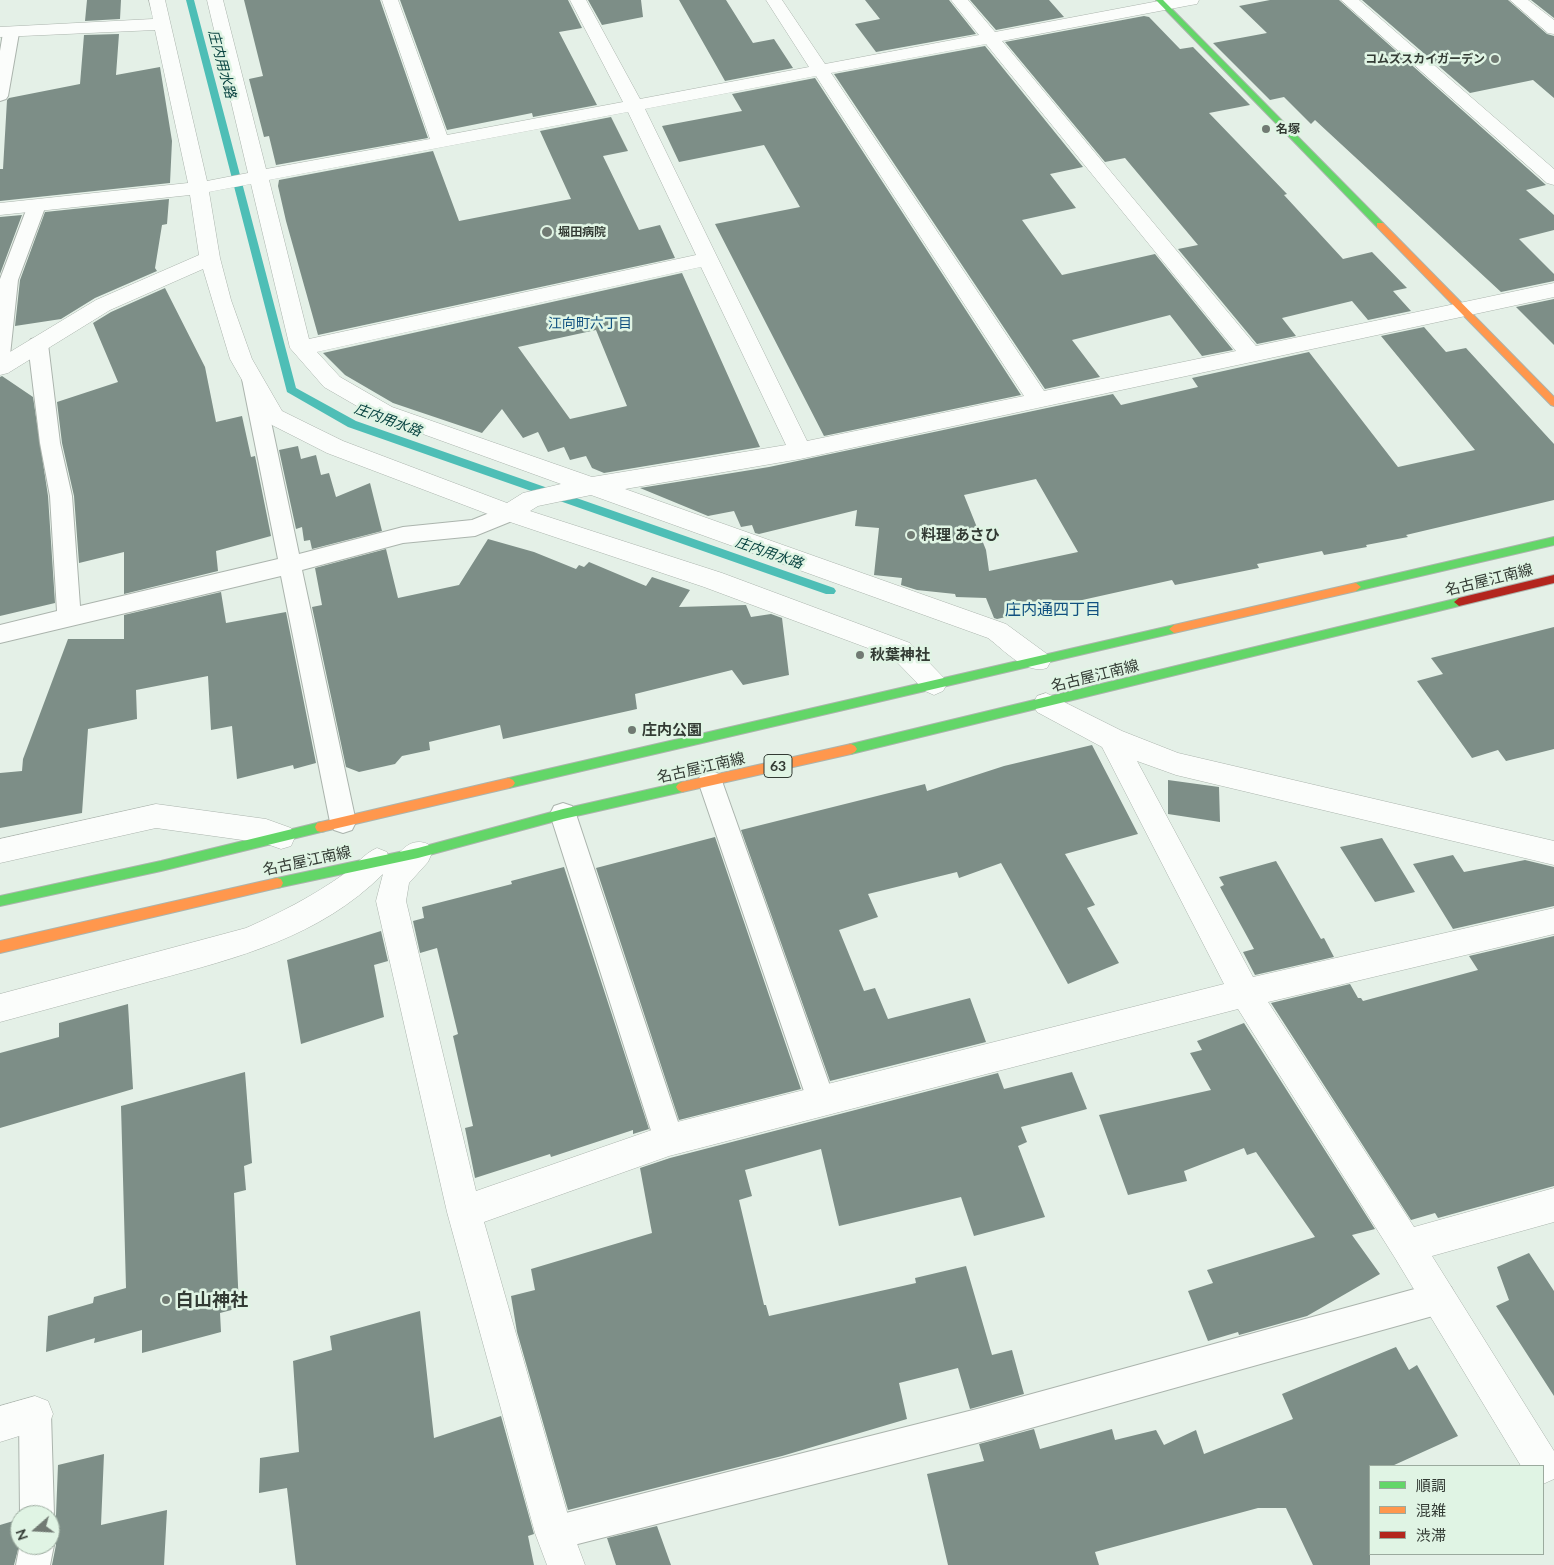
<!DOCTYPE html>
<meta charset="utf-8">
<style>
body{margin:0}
#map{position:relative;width:1554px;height:1565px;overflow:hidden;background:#e4f0e7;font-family:Lato,"Noto Sans JP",sans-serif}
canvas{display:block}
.legend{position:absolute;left:1369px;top:1465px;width:175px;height:90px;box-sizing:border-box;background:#e0f4e4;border:1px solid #9baa9e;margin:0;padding:6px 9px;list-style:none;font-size:15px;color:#333b34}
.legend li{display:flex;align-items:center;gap:10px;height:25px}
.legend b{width:25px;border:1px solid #9baa9e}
.north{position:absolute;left:10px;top:1505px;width:50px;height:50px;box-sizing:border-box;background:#e0f4e4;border:1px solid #9baa9e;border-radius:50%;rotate:251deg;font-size:14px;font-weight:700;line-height:20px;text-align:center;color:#333b34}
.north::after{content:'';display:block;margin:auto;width:18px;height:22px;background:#717a73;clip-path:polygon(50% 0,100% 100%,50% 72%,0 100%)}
</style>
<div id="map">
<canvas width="1554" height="1565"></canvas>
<ul class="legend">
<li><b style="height:6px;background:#63d668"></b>順調</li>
<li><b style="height:6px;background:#ff974d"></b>混雑</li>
<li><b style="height:6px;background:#b3261e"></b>渋滞</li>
</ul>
<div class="north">N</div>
</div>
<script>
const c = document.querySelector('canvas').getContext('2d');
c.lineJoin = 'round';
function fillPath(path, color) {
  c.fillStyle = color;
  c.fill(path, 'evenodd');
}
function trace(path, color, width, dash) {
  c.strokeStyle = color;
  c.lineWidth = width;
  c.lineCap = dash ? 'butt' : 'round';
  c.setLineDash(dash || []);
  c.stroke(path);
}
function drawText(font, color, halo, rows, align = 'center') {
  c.font = font + ' Lato,"Noto Sans JP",sans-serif';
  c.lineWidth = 5;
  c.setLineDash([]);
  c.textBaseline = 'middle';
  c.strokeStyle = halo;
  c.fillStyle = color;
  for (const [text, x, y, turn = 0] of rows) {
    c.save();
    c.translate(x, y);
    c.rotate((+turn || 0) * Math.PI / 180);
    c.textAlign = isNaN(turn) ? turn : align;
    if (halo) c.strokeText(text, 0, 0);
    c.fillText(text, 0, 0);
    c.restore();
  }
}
fillPath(new Path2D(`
 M186 0H194L296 388 356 421 834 588 836 591 834 594H826L348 427 287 392Z`), '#4ebeb6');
fillPath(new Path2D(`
 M87 0H121L120 19 85 21Z
 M244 0H380L428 138 276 165 269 136 264 137 249 79 263 76Z
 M400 0H568L582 28 559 32 597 105 533 117 532 113 447 130Z
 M588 0H641L643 17 602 25Z
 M679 0H726L753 43 774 39 793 68 725 81Z
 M865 0H949L976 34 876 52 855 24 880 19Z
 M970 0H1049L1064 17 996 30Z
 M1270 0H1339L1546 185 1526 190 1554 215V230L1519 239 1554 274V281L1501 292 1315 120 1311 124 1284 97 1270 100 1213 43 1267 33 1239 6Z
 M1362 0H1508L1547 34 1554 36V98L1533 80 1470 93Z
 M1531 0H1554V18Z
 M1144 16 1149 17 1180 49 1193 47 1250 105 1209 113 1287 194 1284 195 1343 259 1372 252 1407 288 1393 291 1411 311 1368 320 1352 301 1282 318 1296 336 1257 344 1178 249 1198 245 1125 158 1105 162 1005 42Z
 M119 34 116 75 160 67 172 141 170 183 0 201V169H3L7 100 9 98 80 84 84 35Z
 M985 46 1083 167 1050 174 1076 208 1022 220 1062 275 1155 254 1233 350 1202 356 1170 315 1072 340 1100 377 1045 389 834 74Z
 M815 78 1021 395 824 436 715 224 800 207 764 145 679 162 662 126 742 111 732 94Z
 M611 117 628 151 603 156 639 230 660 225 675 258 318 335 286 221 278 186 279 180 433 151 459 221 571 199 540 131Z
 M169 199 167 224 162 225 155 268 157 271 95 298 61 319 15 326 20 280 45 212Z
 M22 215 0 274V217Z
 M682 273 760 447 604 473 592 468 586 456 570 460 564 447 548 452 538 432 523 438 502 409 482 433 393 403 345 375 323 353ZM596 330 627 406 570 419 518 347Z
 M165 288 205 367 216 422 242 416 251 457 255 456 271 536 216 551 218 571 124 594V552L79 563 74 496 62 443 57 402 118 382 93 323 111 312Z
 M1554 299V345L1516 307Z
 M1424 327 1446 352 1466 348 1554 444V500L1406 535 1408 537 1366 545 1367 547 1324 555 1322 551 1257 564 1259 568 1175 585 1172 580 997 619 994 618 986 598 956 597 955 594 917 590 901 585 902 578 874 575 879 528 855 526 857 510 759 534 755 533 752 525 741 527 734 511 708 516 640 488 769 467 1113 394 1121 405 1198 387 1192 378 1309 352 1398 467 1475 450 1381 336ZM1036 479 1078 552 989 571 986 550 964 495Z
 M2 376 33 397 48 496 55 603 0 616V377Z
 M298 446 301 459 316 455 321 475 329 473 336 497 370 483 382 531 312 549 310 540 304 541 302 527 296 529 279 450Z
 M488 539 534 552 576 569 579 565 584 567 589 562 646 586 652 577 690 590 679 607 746 605 751 617 771 614 782 618 789 675 743 685 732 670 635 694 637 709 503 739 500 725 429 742 430 750 402 756 395 764 359 772 346 767 312 607 322 605 315 568 386 549 398 598 459 585Z
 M221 592 226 623 286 612 316 763 294 769 293 765 237 779 232 726 211 730 208 676 136 690 137 719 88 729 82 813 0 828V773L22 771 23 759 68 639H124V615Z
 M1554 627V749L1506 761 1498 750 1472 758 1417 681 1443 674 1431 658Z
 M1092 745 1138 834 1065 854 1095 905 1087 908 1119 963 1068 984 1001 863 959 878 957 872 868 894 878 917 839 930 864 991 875 988 888 1019 970 998 986 1042 830 1081 741 830 925 784 927 791 1004 766Z
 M1168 780 1219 787 1220 822 1168 814Z
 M715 837 801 1089 679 1120 596 868Z
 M1382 838 1415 892 1375 902 1340 847Z
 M1453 855 1464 872 1525 860 1554 867V906L1453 929 1413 864Z
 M1276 861 1321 939 1324 938 1334 957 1255 975 1243 952 1254 949 1220 887 1224 885 1219 877Z
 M564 867 649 1129 633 1134V1130L551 1157 550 1154 475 1178 465 1128 473 1126 453 1036 458 1034 437 948 420 953 413 921 424 918 422 907 512 884 511 881Z
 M381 931 388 961 374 965 384 1017 301 1044 287 960Z
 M1554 936V1186L1438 1218 1435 1213 1411 1220 1271 1003 1350 984 1358 998H1361L1363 1001 1478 970 1469 956Z
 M128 1004 133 1089 0 1128V1053L59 1037V1023Z
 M1244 1023 1375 1229 1352 1235 1380 1274 1307 1316 1239 1335 1238 1332 1208 1341 1188 1291 1213 1283 1207 1270 1315 1237 1256 1152 1247 1155 1244 1148 1184 1171 1187 1181 1128 1195 1099 1115 1211 1090 1190 1053 1202 1050 1197 1041Z
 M245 1072 252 1163 244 1166 246 1190 234 1193 239 1308 220 1313 221 1332 142 1353V1330L94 1343 95 1338 46 1352 48 1316 93 1303 94 1297 126 1288 121 1106Z
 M1072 1072 1087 1109 1021 1127 1027 1142 1018 1146 1045 1217 974 1236 961 1197 839 1226 821 1149 745 1170 752 1196 739 1200 764 1305H766L769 1316 916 1283 915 1278 966 1266 992 1355 1012 1350 1024 1394 970 1409 958 1368 899 1383 907 1419 782 1456 568 1510 517 1332 511 1296 535 1290 531 1269 652 1233 640 1168 670 1158 998 1073 1004 1089Z
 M1529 1253 1554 1291V1396L1496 1306 1509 1300 1497 1267Z
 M420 1311 434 1438 501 1416 534 1534 528 1536 534 1565H296L287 1488 259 1493 260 1458 299 1452 293 1361 332 1350 330 1336Z
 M1396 1347 1409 1370 1417 1365 1458 1436 1392 1466H1370V1565H1313L1286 1508H1258L1095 1552 1099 1565H948L927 1474 984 1461 979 1444 1034 1429 1040 1449 1112 1429 1115 1440 1156 1430 1164 1445 1196 1430 1204 1454 1293 1419 1282 1394Z
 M104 1454 101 1525 167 1510 164 1565H52L56 1545 50 1533V1527L56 1515 58 1465Z
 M20 1519V1542L14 1565H0V1525Z
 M657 1526 671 1565H616L607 1538Z`), '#7d8e87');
const lane = new Path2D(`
 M11 28 19 33 8 96 6 99 0 101V51L3 33Z
 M37 200 43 201 46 205 18 280 10 355 7 360 0 362V279L28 205 31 201Z
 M38 338 45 339 48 344 60 443 72 496 80 606 278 559 242 379 245 374 252 372 259 374 262 379 299 554 403 527 472 520 509 505 517 507 520 513 517 519 475 536 403 543 302 570 356 822 352 830 343 833 334 830 330 822 281 576 0 643V625L57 611 50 496 40 443 28 344 31 339Z
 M710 770 719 774 722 781 835 1100 831 1110 821 1114 811 1110 807 1100 698 781 701 774Z
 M563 803 572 806 576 814 684 1140 679 1150 669 1155 659 1150 654 1140 550 814 554 806Z
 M1440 1282 1451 1287 1456 1298 1451 1309 1440 1314 977 1443 554 1550 542 1545 537 1533 542 1521 554 1516 977 1409Z
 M35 1398 47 1402 51 1414 54 1515 50 1525V1515H20L19 1414 23 1402Z
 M50 1535 54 1545 50 1565H16L20 1544 50 1545Z`);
const street = new Path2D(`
 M149 0H165L207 181 248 173 207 0H223L266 169 430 139 382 0H398L447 135 623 102 570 0H586L640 99 809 67 766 0H782L825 64 979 35 951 0H968L995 32 1164 0H1199L1197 4 1191 5 1002 41 1256 346 1554 283V297L800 459 625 489 1006 624 1047 654 1051 661 1047 668C1026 675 1004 650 988 638L591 495 538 506 530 511 722 573 910 643 943 677 947 684 943 691 934 695 925 691 892 657 704 587 501 519 327 453 266 422 230 359 203 269 110 310 8 373 0 375V358L96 300 199 255 190 195 0 215V203L188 183 155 30 0 37V27L153 19ZM986 44 1236 351 1044 391 831 73ZM816 76 1024 396 807 441 645 109ZM628 112 696 255 309 339 269 180ZM251 184 290 348 324 387 376 417 561 484 523 493 507 503 343 441 282 411 252 359 231 300 220 258 209 192ZM701 267 786 445 592 477 392 407 340 377 317 352Z
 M1341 0H1359L1554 169V185L1547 183Z
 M1510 0H1528L1554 20V34L1548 33Z
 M1046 693 1122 731 1178 753 1554 841V865L1176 775 1137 761 1253 977 1554 908V934L1268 1002 1414 1227 1554 1188V1222L1432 1256 1554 1451V1479L1543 1484V1466H1521L1395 1258 1238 1009 669 1156 484 1222 573 1533 585 1565H547L535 1533 447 1212 376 901 383 874C320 937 237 958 155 980 103 994 52 1008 0 1022V994L246 928C280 913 313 896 344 874 356 866 363 854 377 848L387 852 390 863C402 850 410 837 428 844L432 853 428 862 409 883 406 901 476 1191 669 1124 1224 984 1102 747 1037 712 1033 704 1037 696Z
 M156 804 266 819 291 828 295 837 291 846 281 849 264 843 156 828 0 863V839Z
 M35 1396 48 1401 53 1414 48 1427 0 1442V1406Z`);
const fast = new Path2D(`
 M1156 0H1163L1383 223V227H1377Z
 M1554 537V545L1356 591 1351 587 1356 583Z
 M1459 598 1464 602 1459 606 851 754 847 752 845 749 847 746 851 744Z
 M1174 625 1179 629 1174 633 509 788 505 786 503 783 505 780 509 778Z
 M682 782 686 784 688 787 686 790 682 792 563 819 418 858 277 888 273 887 271 883 273 879 277 878 418 848 563 809Z
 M321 822 325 823 327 827 325 831 321 832 161 871 0 906V896L161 861Z`);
const slow = new Path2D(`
 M1377 223H1383L1554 397V406L1551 405 1377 227Z
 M1356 583 1361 587 1356 591 1174 633 1169 629 1174 625Z
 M851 744 855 746 857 749 855 752 851 754 682 792 678 790 676 787 678 784 682 782Z
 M509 778 513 780 515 783 513 786 509 788 321 832 317 831 315 827 317 823 321 822Z
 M277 878 281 879 283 883 281 887 277 888 0 953V941Z`);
const jam = new Path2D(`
 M1554 575V583L1459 606 1454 602 1459 598Z`);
trace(lane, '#abb4ad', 2);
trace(street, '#abb4ad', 1);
trace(fast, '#abb4ad', 2);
trace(slow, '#abb4ad', 2);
trace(jam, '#abb4ad', 2);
fillPath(lane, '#fbfdfb');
fillPath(street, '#fbfdfb');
fillPath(fast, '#63d668');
fillPath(slow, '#ff974d');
fillPath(jam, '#b3261e');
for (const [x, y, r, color] of [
 [1495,59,5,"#717a73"],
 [1266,129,5,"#717a73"],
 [547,232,6,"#717a73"],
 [911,535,5,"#717a73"],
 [860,655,5,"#717a73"],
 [632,730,5,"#717a73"],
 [166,1300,5,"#717a73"]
]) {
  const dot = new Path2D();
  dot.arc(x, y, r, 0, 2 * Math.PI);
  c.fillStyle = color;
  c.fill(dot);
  trace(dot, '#e0f4e4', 2);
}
drawText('bold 12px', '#333b34', '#e0f4e4', [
 ["コムズスカイガーデン",1485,59,"right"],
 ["名塚",1276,129],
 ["堀田病院",558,232]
], 'left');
drawText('italic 14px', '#0a4542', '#e0f4e4', [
 ["庄内用水路",222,64,75],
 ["庄内用水路",388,420,20],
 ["庄内用水路",769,553,19]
]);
drawText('14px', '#115180', '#e0f4e4', [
 ["江向町六丁目",590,323]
]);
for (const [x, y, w] of [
 [778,766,28]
]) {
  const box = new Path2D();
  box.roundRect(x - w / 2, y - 11.5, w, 23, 4);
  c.fillStyle = '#e0f4e4';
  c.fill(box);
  trace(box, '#333b34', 1);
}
drawText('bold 14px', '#333b34', null, [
 ["63",778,766]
]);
drawText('bold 15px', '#333b34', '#e0f4e4', [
 ["料理 あさひ",921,535],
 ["秋葉神社",870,655],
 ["庄内公園",642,730]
], 'left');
drawText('15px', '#333b34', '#e0f4e4', [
 ["名古屋江南線",1489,580,-14],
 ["名古屋江南線",1095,676,-14],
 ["名古屋江南線",701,768,-13],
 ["名古屋江南線",307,861,-12]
]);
drawText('16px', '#115180', '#e0f4e4', [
 ["庄内通四丁目",1053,610]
]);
drawText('bold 18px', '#333b34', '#e0f4e4', [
 ["白山神社",176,1300]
], 'left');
</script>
